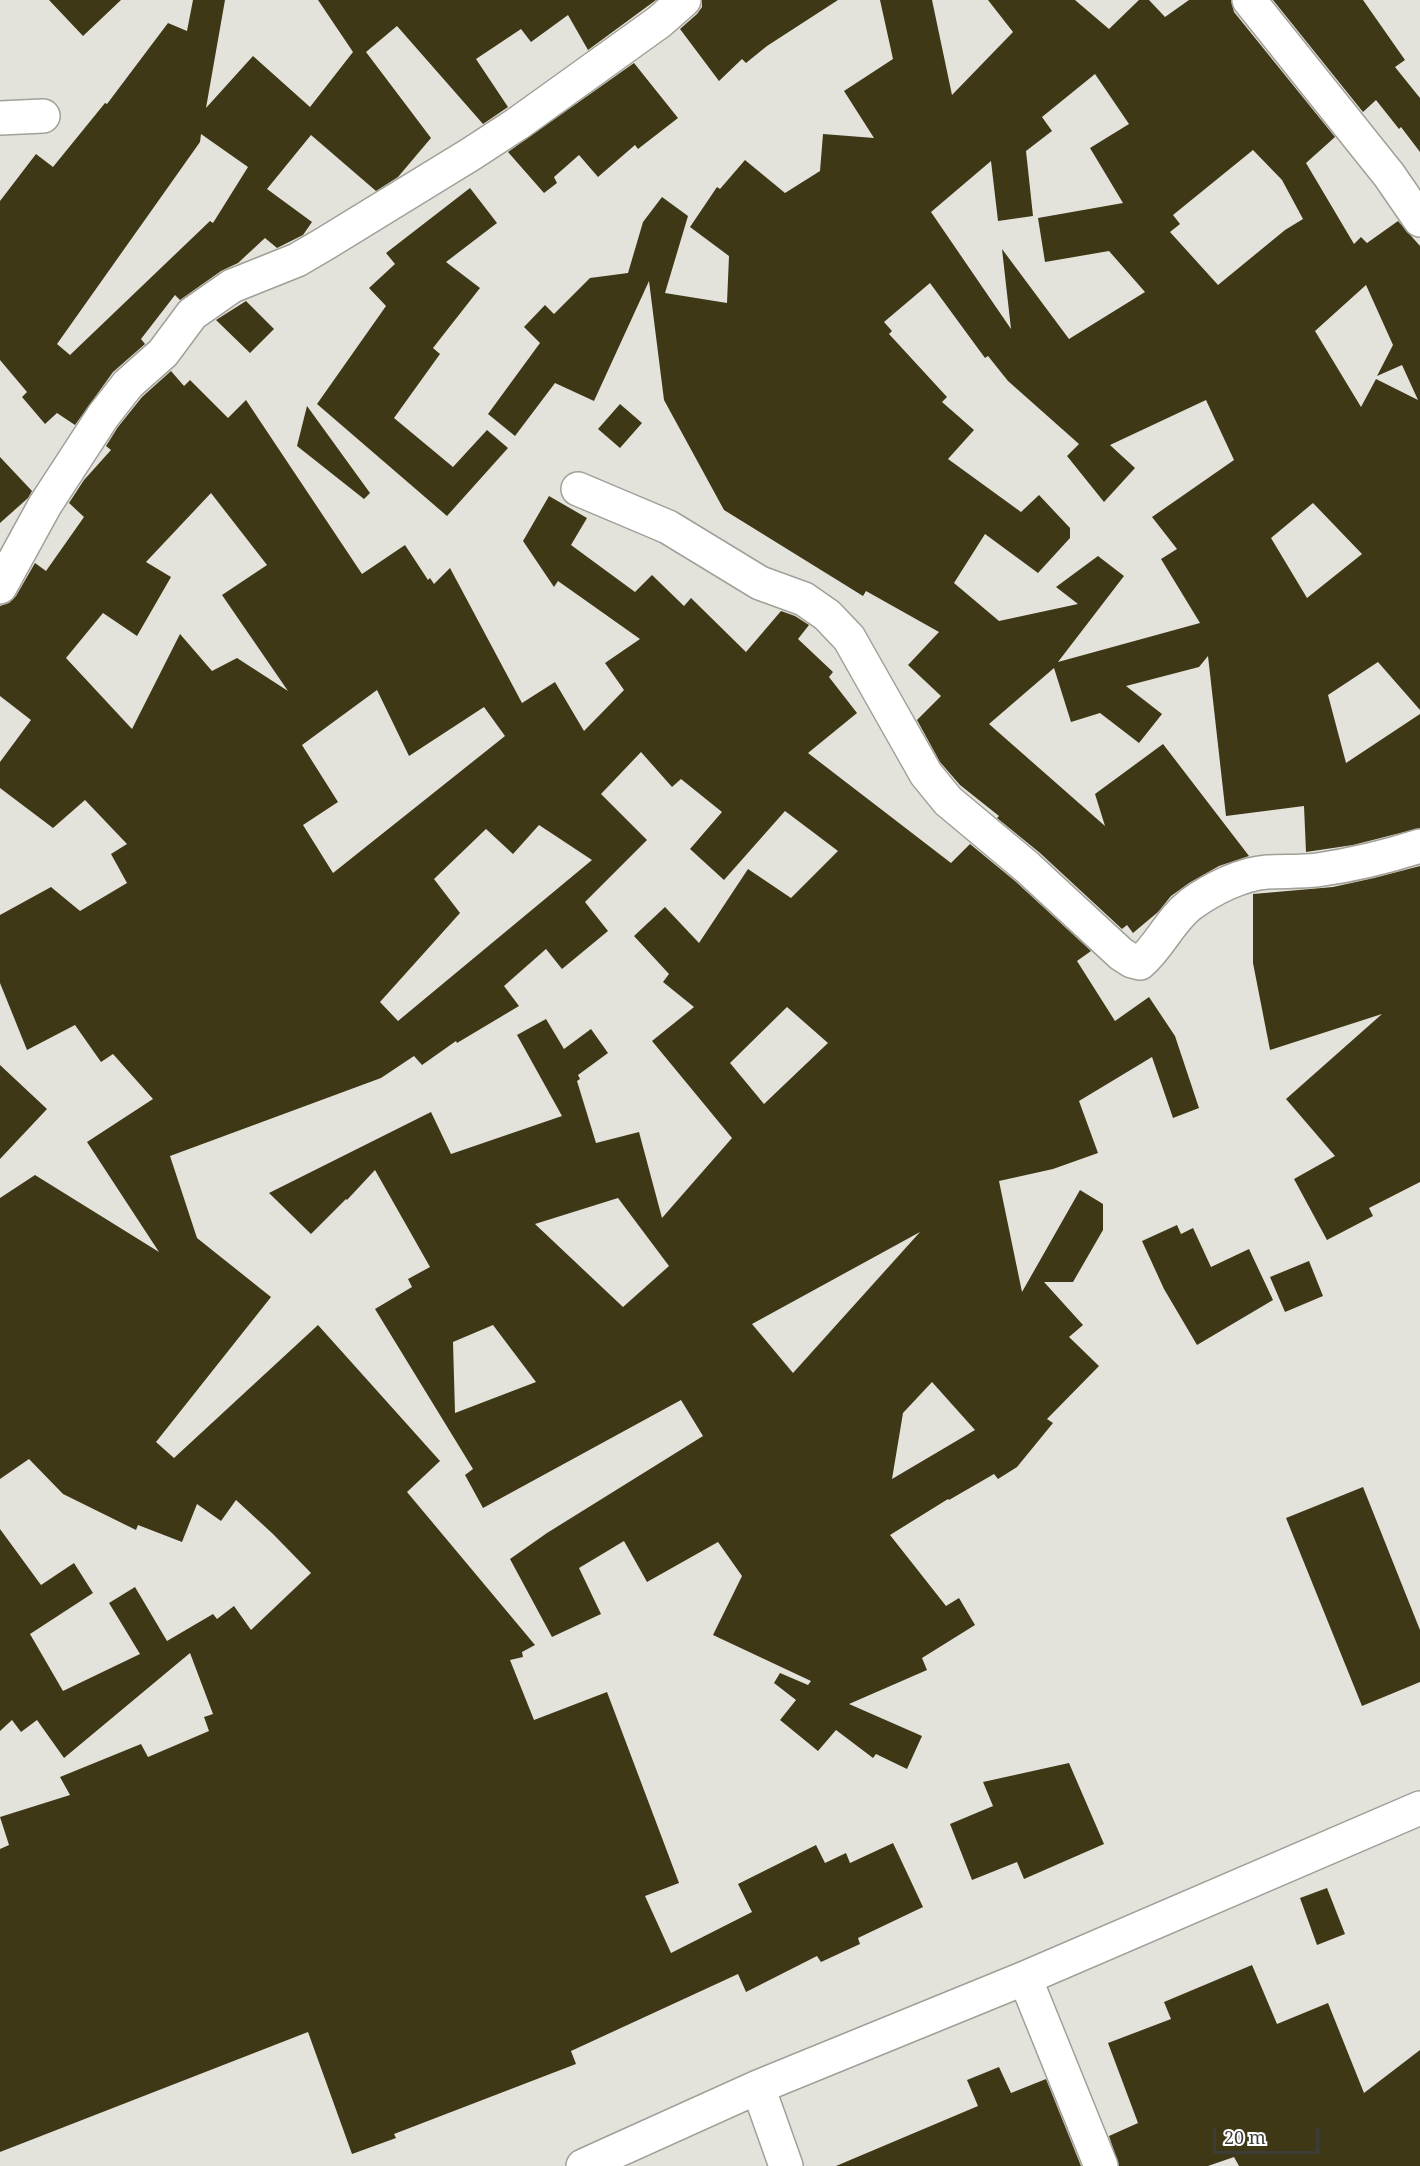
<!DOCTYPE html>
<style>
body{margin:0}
#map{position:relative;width:1420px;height:2166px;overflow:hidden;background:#e4e3db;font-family:"Noto Serif",serif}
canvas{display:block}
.scale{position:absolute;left:1213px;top:2127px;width:106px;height:27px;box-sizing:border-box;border:3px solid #3d3c39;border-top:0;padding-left:8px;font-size:18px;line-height:21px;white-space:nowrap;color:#3d3c39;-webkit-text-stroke:4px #fff;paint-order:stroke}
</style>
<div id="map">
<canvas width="1420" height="2166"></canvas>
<div class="scale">20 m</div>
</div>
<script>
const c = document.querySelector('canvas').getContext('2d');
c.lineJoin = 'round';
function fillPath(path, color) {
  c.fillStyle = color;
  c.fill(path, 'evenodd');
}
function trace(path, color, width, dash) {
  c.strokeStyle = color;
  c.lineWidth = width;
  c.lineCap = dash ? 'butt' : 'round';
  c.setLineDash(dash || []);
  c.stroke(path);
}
fillPath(new Path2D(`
 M49 0H121L83 36Z
 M193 0H225L206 108 253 56 310 107 353 52 318 0H656L588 50 568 15 531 42 521 29 476 59 508 107 483 124 397 26 366 52 431 138 398 177 376 191 311 135 267 189 312 222 303 235 277 248 265 238 238 263 221 271 180 300 175 295 141 339 145 344 113 372 75 425 57 413 45 424 22 397 27 392 0 360V201L36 154 53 167 105 103 107 104 168 23 187 31ZM201 134 248 167 213 223 210 221 70 355 57 344 200 142Z
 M702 0H838L767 46 746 63 742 59 719 81 680 29 697 14 702 7Z
 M880 0H932L952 95 1013 32 988 0H1075L1109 29 1139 0H1149L1165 17 1189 0H1231L1234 12 1335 137 1306 163 1354 244 1361 237 1367 243 1398 221 1420 246V710L1378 662 1328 695 1346 763 1420 714V828L1353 845 1306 852 1304 806 1226 816 1208 656 1199 667 1126 686 1162 714 1139 743 1100 713 1071 722 1054 668 989 724 1105 826 1095 794 1163 744 1249 856 1219 866 1189 883 1171 896 1158 912 1133 933 1127 925 1122 929 1040 853 997 818 999 816 960 785 940 762 917 720 941 696 908 665 939 632 866 591 863 596 724 510 664 400 649 281 594 401 555 383 515 436 488 414 540 343 524 327 545 305 554 314 590 278 628 273 643 222 662 197 688 216 665 293 727 303 729 256 690 227 717 187 720 189 745 160 785 193 820 171 823 134 874 138 844 91 893 59ZM1095 74 1129 124 1090 148 1123 203 1038 218 1045 262 1109 251 1145 292 1069 339 1002 249 1011 329 931 212 991 161 998 221 1033 216 1026 151 1052 131 1042 117ZM1253 150 1282 180 1303 219 1285 230 1218 285 1170 232 1180 224 1173 215ZM930 283 985 358 988 356 1008 381 1079 444 1067 456 1104 502 1135 468 1110 445 1206 400 1234 460 1152 517 1177 549 1161 559 1200 623 1058 662 1124 576 1098 556 1056 587 1078 604 999 621 954 583 985 534 1038 573 1070 538V528L1039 495 1021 512 948 459 974 430 942 402 947 397 889 334 892 331 884 322ZM1366 285 1393 345 1377 376 1402 365 1418 400 1376 379 1361 407 1315 331ZM1313 503 1362 554 1307 598 1271 538Z
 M1273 0H1363L1405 60 1395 67 1420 98V152L1401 127 1399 129 1376 100 1363 112Z
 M634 63 678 118 638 149 635 145 598 177 579 155 554 177 557 183 544 193 508 152Z
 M470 188 497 223 446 262 480 288 433 348 440 354 394 418 453 467 487 430 508 448 447 516 317 404 386 306 369 288 395 264 386 253Z
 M246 301 274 329 250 353 216 320Z
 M171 371 184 386 190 380 228 418 246 400 362 574 405 545 428 580 430 578 434 584 450 568 522 703 555 682 584 731 624 690 605 663 640 639 558 581 554 587 523 541 549 496 587 518 571 545 635 592 652 575 684 606 691 598 746 652 781 611 795 616 809 625 798 639 833 672 829 677 857 713 808 753 951 863 970 844 1015 881 1091 951 1077 961 1115 1021 1149 997 1175 1036 1199 1108 1173 1118 1152 1057 1079 1101 1098 1153 1053 1169 999 1181 1022 1292 1080 1190 1103 1204V1230L1073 1282H1044L1083 1325 1069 1337 1099 1366 1047 1419 1053 1423 1017 1467 998 1479 994 1474 949 1500 948 1499 890 1535 946 1606 959 1598 975 1625 922 1658 927 1670 849 1704 922 1736 907 1769 876 1754 873 1758 836 1730 818 1751 780 1720 796 1700 774 1683 780 1673 808 1685 811 1681 713 1635 742 1576 718 1542 647 1582 624 1541 579 1568 601 1614 552 1637 510 1559 547 1533 703 1436 681 1400 483 1508 465 1475 473 1469 375 1309 412 1287 408 1279 430 1267 375 1170 347 1200 346 1199 311 1234 269 1193 431 1112 451 1154 562 1116 517 1035 546 1019 564 1049 591 1029 608 1053 578 1075 580 1079 577 1081 596 1143 639 1132 662 1218 732 1138 652 1041 694 1007 663 982 669 974 634 936 665 907 699 943 748 869 791 898 838 851 785 811 724 880 690 849 722 812 681 779 672 787 641 752 601 794 647 840 585 902 608 931 562 969 546 949 504 986 519 1006 457 1043 456 1041 422 1065 414 1056 381 1078 170 1156 197 1238 271 1297 156 1442 174 1458 318 1325 440 1461 407 1492 535 1645 522 1652 523 1657 510 1660 534 1720 607 1692 679 1883 645 1896 671 1953 752 1912 738 1884 816 1845 825 1863 846 1853 850 1863 893 1843 923 1907 858 1938 860 1944 821 1962 817 1956 746 1992 738 1974 571 2051 576 2064 394 2134 396 2138 352 2154 308 2032 0 2152V1849L9 1845 0 1817 70 1795 60 1777 141 1744 148 1757 209 1731 204 1717 213 1714 190 1653 64 1758 37 1720 21 1732 12 1720 0 1731V1529L41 1585 74 1563 93 1593 30 1634 63 1691 140 1654 109 1603 135 1587 167 1641 213 1614 217 1619 234 1606 251 1630 311 1573 273 1534 236 1500 221 1521 197 1504 182 1542 138 1525 136 1530 63 1494 29 1459 0 1479V1198L35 1175 159 1252 87 1142 153 1099 113 1054 101 1062 75 1025 27 1050 0 983V915L51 887 80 911 127 883 111 854 127 844 85 800 53 828 0 788V762L31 720 0 696V606L9 603 16 596 35 563 46 571 84 517 69 503 84 480 111 450 106 446 118 427 142 397ZM211 493 267 565 222 595 288 691 237 658 212 671 180 634 132 729 66 658 103 613 137 636 171 577 146 562ZM377 690 409 756 484 707 505 736 333 873 303 825 338 802 302 745ZM539 825 592 860 398 1021 380 1002 460 913 434 879 486 829 513 854ZM787 1007 828 1043 764 1104 730 1063ZM618 1198 669 1266 623 1307 535 1224ZM920 1232 793 1373 752 1324ZM493 1325 536 1382 455 1413 453 1342ZM932 1382 975 1430 892 1479 903 1413Z
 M620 404 642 423 620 448 598 429Z
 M307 406 370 493 364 499 297 446Z
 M0 457 32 491 28 498 0 523Z
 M1420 866V1182L1369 1208 1373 1216 1327 1240 1294 1179 1335 1156 1286 1099 1382 1014 1270 1050 1253 963V894L1333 887 1374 878Z
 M0 1065 47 1109 0 1159Z
 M1177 1225 1181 1234 1193 1228 1211 1267 1249 1249 1273 1300 1197 1345 1164 1289 1142 1241Z
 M1309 1261 1323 1296 1285 1312 1270 1277Z
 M1363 1487 1420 1630V1682L1362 1706 1286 1518Z
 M1069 1763 1104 1844 1024 1879 1017 1862 972 1880 950 1824 993 1806 983 1782Z
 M1327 1888 1345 1934 1317 1945 1300 1898Z
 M1252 1965 1277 2024 1328 2003 1364 2093 1420 2050V2166H1239L1234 2157 1208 2166H1119L1109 2136 1138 2123 1108 2043 1171 2019 1164 2002Z
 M999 2067 1011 2093 1046 2079 1081 2166H836L978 2106 967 2080Z`), '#3e3816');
const minor = new Path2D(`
 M1249 0 1389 175 1420 220
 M0 118 43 116
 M578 489 668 527 760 583 804 599 827 615 849 638 926 774 948 801 1027 867 1121 954 1132 961 1140 963C1160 946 1170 920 1191 904 1212 889 1241 874 1267 872 1283 871 1301 872 1317 870 1353 865 1386 857 1420 846
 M0 587 45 505 103 416 128 384 163 353 192 314 232 286 297 260 326 243 471 154 517 124 659 22 684 0
 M1025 1978 1101 2166
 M758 2087 786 2166
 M583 2166 758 2087 1025 1978 1420 1808`);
trace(minor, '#a09f98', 36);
trace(minor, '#fff', 33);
</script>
